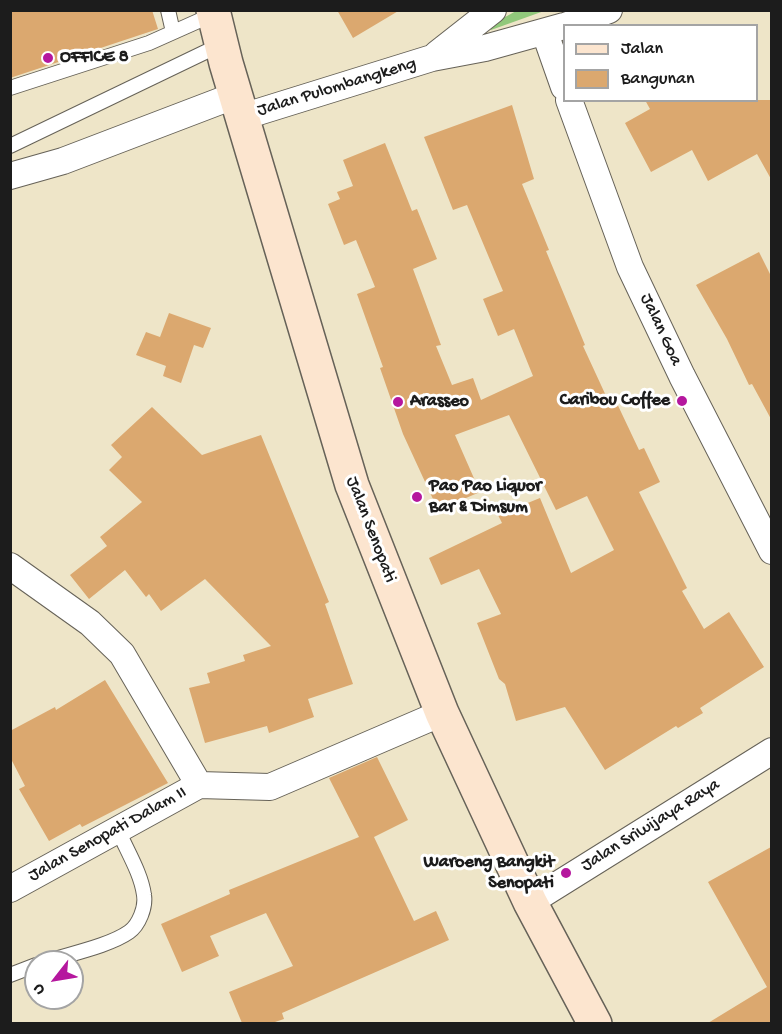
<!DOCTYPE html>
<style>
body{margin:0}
#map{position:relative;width:782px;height:1034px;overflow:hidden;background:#eee5c8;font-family:"Gochi Hand",sans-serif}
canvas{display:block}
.frame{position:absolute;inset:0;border:12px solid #1c1c1c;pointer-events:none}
.legend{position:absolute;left:563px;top:24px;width:195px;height:78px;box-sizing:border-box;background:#fff;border:2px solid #a4a4a4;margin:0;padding:8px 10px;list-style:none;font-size:18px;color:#1c1c1c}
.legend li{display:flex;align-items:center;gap:12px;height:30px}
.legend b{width:30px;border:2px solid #a4a4a4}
.north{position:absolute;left:24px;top:950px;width:60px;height:60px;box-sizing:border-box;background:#fff;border:2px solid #a4a4a4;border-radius:50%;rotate:239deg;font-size:16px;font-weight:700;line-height:24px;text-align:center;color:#1c1c1c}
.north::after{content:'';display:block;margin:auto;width:21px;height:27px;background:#b5179e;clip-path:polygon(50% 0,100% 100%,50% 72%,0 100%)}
</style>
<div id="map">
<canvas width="782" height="1034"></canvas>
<div class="frame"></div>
<ul class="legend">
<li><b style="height:8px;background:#fce5cf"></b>Jalan</li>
<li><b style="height:16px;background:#dba86f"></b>Bangunan</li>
</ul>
<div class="north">U</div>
</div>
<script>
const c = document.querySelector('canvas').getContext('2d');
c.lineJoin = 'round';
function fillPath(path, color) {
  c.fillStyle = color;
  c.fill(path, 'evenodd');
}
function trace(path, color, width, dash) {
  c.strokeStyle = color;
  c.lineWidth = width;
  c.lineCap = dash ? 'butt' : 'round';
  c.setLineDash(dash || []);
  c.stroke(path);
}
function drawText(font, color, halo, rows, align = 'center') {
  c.font = font + ' "Gochi Hand",sans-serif';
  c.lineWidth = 6;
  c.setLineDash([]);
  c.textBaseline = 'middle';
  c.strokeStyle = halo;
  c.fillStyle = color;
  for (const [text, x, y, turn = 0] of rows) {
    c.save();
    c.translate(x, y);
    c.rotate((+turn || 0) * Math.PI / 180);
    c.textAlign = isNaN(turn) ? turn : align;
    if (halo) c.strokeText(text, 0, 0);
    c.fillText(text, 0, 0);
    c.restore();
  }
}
fillPath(new Path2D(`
 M516 11H544L491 30 489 26Z`), '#91c87b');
fillPath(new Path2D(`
 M10 10H152L158 29 10 78Z
 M337 10H400L353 38Z
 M645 100H771V179L757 154 708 181 692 150 651 172 625 123 650 109Z
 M512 105 534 179 522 184 549 250 546 251 585 345 583 346 607 398 613 395 639 450 644 448 660 482 639 492 687 588 682 591 704 629 729 612 764 667 700 708 703 713 678 728 676 726 605 770 565 707 516 721 505 684 499 679 477 623 501 614 479 569 441 585 429 558 502 523 498 515 540 498 571 573 614 550 587 496 556 510 509 415 455 435 480 492 438 510 403 434 380 368 383 367 357 294 375 287 356 240 344 245 328 204 340 199 337 192 353 186 343 160 385 143 412 211 417 209 437 259 413 269 441 345 436 346 452 385 473 378 481 400 533 376 514 329 498 336 483 299 503 291 467 205 453 210 424 137Z
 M759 252 771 276V419L752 384 749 385 727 339 696 285Z
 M169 313 211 328 203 348 194 345 181 383 163 376 166 366 136 355 146 332 160 337Z
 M152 407 202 455 261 435 329 602 325 604 353 684 308 699 314 717 269 733 267 726 205 743 189 688 210 683 207 673 245 661 243 655 271 646 205 579 161 611 149 594 146 597 125 570 89 599 70 575 107 546 100 537 142 502 109 470 122 457 111 445Z
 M105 680 168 783 82 827 80 824 49 841 19 789 25 786 10 757V731L55 707 56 710Z
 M377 757 408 820 374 837 414 921 436 911 449 940 282 1013 284 1019 272 1023H242L229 992 293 966 266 913 210 936 219 956 182 972 161 924 230 894 229 890 359 837 329 778Z
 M771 847V1023H708L767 987 708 882Z`), '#dba86f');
const lane = new Path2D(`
 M168 10 173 32
 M10 88 149 43 214 14
 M10 146 222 44
 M45 962C69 954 109 946 129 932 139 925 146 907 144 895 141 873 127 851 118 830
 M10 975 36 965`);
const street = new Path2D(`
 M565 26 609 10
 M545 33 564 87
 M437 54 493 10
 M569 100 630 267 682 376 772 551
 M242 117 432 58 485 48 564 26
 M10 176 63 161 236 95
 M10 566 90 623 122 654 199 785
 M10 889 199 785 270 787 442 713
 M530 902 772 751`);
const secondary = new Path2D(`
 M213 10 226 63 352 485 442 713 530 902 595 1024`);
trace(lane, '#666258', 16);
trace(street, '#666258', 28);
trace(secondary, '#666258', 36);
trace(lane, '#fff', 14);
trace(street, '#fff', 26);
trace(secondary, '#fce5cf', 33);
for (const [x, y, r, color] of [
 [48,58,6,"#b5179e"],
 [682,401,6,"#b5179e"],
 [398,402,6,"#b5179e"],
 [417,497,6,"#b5179e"],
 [566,873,6,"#b5179e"]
]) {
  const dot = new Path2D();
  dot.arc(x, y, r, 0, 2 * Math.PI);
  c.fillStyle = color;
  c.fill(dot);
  trace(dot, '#fff', 2);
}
drawText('bold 18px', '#1c1c1c', '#fff', [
 ["OFFICE 8",60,58],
 ["Caribou Coffee",670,401,"right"],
 ["Arasseo",410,402],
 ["Pao Pao Liquor",429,487],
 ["Bar & Dimsum",429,508],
 ["Waroeng Bangkit",554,863,"right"],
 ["Senopati",554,884,"right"]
], 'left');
drawText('18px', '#1c1c1c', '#fff', [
 ["Jalan Pulombangkeng",337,88,-17],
 ["Jalan Goa",660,330,65],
 ["Jalan Senopati",370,530,69],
 ["Jalan Sriwijaya Raya",651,826,-32],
 ["Jalan Senopati Dalam II",108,835,-29]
]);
</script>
